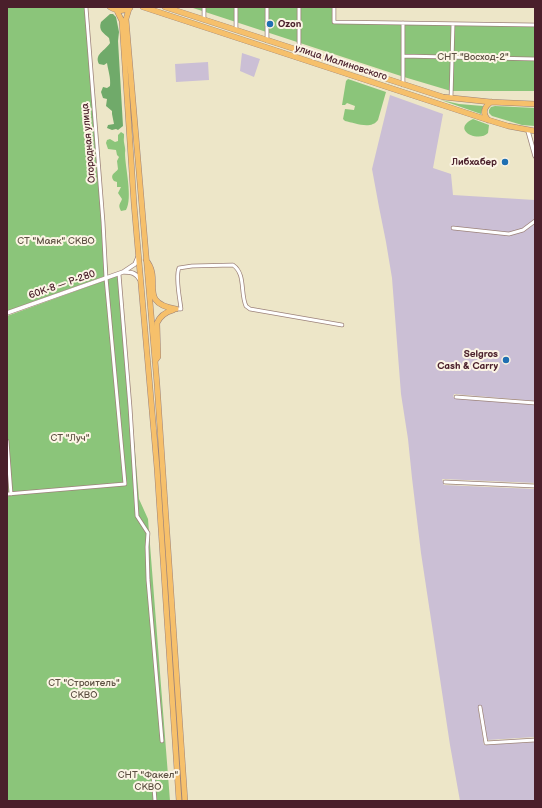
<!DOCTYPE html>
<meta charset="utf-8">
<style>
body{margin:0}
#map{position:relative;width:542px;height:808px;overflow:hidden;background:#ede6c8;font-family:"Balsamiq Sans",sans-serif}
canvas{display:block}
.frame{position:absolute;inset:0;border:8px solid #4a1f2b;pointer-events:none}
</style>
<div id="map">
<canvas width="542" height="808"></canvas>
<div class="frame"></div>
</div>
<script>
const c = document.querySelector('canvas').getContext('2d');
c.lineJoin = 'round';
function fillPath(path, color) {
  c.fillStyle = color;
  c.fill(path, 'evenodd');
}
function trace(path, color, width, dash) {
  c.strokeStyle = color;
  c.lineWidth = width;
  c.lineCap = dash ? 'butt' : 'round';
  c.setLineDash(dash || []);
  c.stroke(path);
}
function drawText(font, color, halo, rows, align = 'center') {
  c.font = font + ' "Balsamiq Sans",sans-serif';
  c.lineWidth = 4;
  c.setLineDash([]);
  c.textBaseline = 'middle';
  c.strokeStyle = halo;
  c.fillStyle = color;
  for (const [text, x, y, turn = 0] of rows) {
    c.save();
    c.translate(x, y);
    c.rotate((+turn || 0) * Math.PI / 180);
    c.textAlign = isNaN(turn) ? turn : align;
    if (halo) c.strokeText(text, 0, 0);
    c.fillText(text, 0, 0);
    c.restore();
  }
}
fillPath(new Path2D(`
 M242 53 260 59 254 77 240 71Z
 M208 62 209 80 176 82 175 64Z
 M390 95 443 114 433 168 451 174 453 195 535 200V401L454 394 453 397 535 404V483L442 479 444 485 535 489V737L488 740 486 737 482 707H478L484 745 535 742V801H460L450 745 421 553 412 478 408 439 401 394 392 278 386 242 379 207 372 169Z`), '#cbbfd5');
fillPath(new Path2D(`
 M7 7H86L108 275 7 311Z
 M190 7H335V21L535 25V91H451L404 77Z
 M348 79 386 92 378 120C371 130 355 123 345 121L343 119 345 109 354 110 355 106 347 103 345 105H342L346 81Z
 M441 100 459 104 483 106 481 114Z
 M495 106 535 108V126L522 125 492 116 489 113V110L491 107Z
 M473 119 489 125 488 133C479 143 450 130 473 119Z
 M121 132 124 134V137C123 143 126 147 125 153 125 167 133 198 126 210L121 211 120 209C118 204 121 203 122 199L118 193 121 187H117V182L114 181C109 174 116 173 118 169L117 161 119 157 117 155 116 150 108 149 106 143 107 140 110 139 115 142 118 141V135Z
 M120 275 139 499 148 519 170 801H7V316Z`), '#8bc57a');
fillPath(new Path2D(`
 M110 14H113L116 17 119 32 118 41 123 126 118 130 116 129 112 130 107 128 108 125 114 124 112 114V111L106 106 107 99 103 98 101 92 103 87 107 88 110 86C111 78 108 70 107 63L104 65 99 64C94 54 105 51 110 43L109 38C104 33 98 31 101 22Z`), '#70aa6a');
const minor = new Path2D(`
 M204 7V20
 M334 7V22L535 25
 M236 30V7
 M267 41V7
 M299 51V7
 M403 56 535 59
 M403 85V23
 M451 98 453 24
 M453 228 509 234 523 230 535 221
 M119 274 130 407 137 516 148 533 147 547 148 580 162 741
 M176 309H181C180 299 175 277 179 268L192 266 233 265C246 274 240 293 246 306L250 309 342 325
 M456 397 535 403
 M7 441 11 494
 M445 482 535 486
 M7 494 125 484 106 278 103 222 86 7
 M480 707 486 743 535 740
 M153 774 155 801`);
const tertiary = new Path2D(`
 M528 131 535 156
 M124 272C132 272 136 273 140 280
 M7 313 123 272 135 264 138 257`);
const trunk = new Path2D(`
 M110 7C117 11 123 12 130 8
 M143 7 485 119 508 126 535 131
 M165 7 443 97 491 102 535 104
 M129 9 126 19 157 384 185 801
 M117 11 122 21 134 204 157 468 179 801
 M488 120C482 113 484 107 491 102
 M146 260C163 280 137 303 176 309
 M155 361 158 357 157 323C160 316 166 312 173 310`);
trace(minor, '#9c827a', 4.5);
trace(tertiary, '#9c827a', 5);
trace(trunk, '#9c827a', 6);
trace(minor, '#fff', 3);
trace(tertiary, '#fff', 3.5);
trace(trunk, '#f6c06b', 5);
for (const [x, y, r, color] of [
 [270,24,4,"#1f6fb2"],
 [505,162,4,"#1f6fb2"],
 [506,360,4,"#1f6fb2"]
]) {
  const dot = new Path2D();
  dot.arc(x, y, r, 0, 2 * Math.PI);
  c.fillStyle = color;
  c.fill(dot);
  trace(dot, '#fcf5e5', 1.5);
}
drawText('bold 10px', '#4a1f2b', '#fcf5e5', [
 ["Ozon",278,24,"left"],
 ["Либхабер",497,162],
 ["Selgros",498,354],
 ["Cash & Carry",498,366]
], 'right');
drawText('10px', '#5e5143', '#fcf5e5', [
 ["СНТ \"Восход-2\"",473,57],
 ["СТ \"Маяк\" СКВО",56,241],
 ["СТ \"Луч\"",70,438],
 ["СТ \"Строитель\"",84,683],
 ["СКВО",84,695],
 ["СНТ \"Факел\"",148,775],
 ["СКВО",148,787]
]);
drawText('10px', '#4a1f2b', '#fcf5e5', [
 ["улица Малиновского",341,63,18],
 ["Огородная улица",89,143,-95],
 ["60К-8 — Р-280",62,285,-19]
]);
</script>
